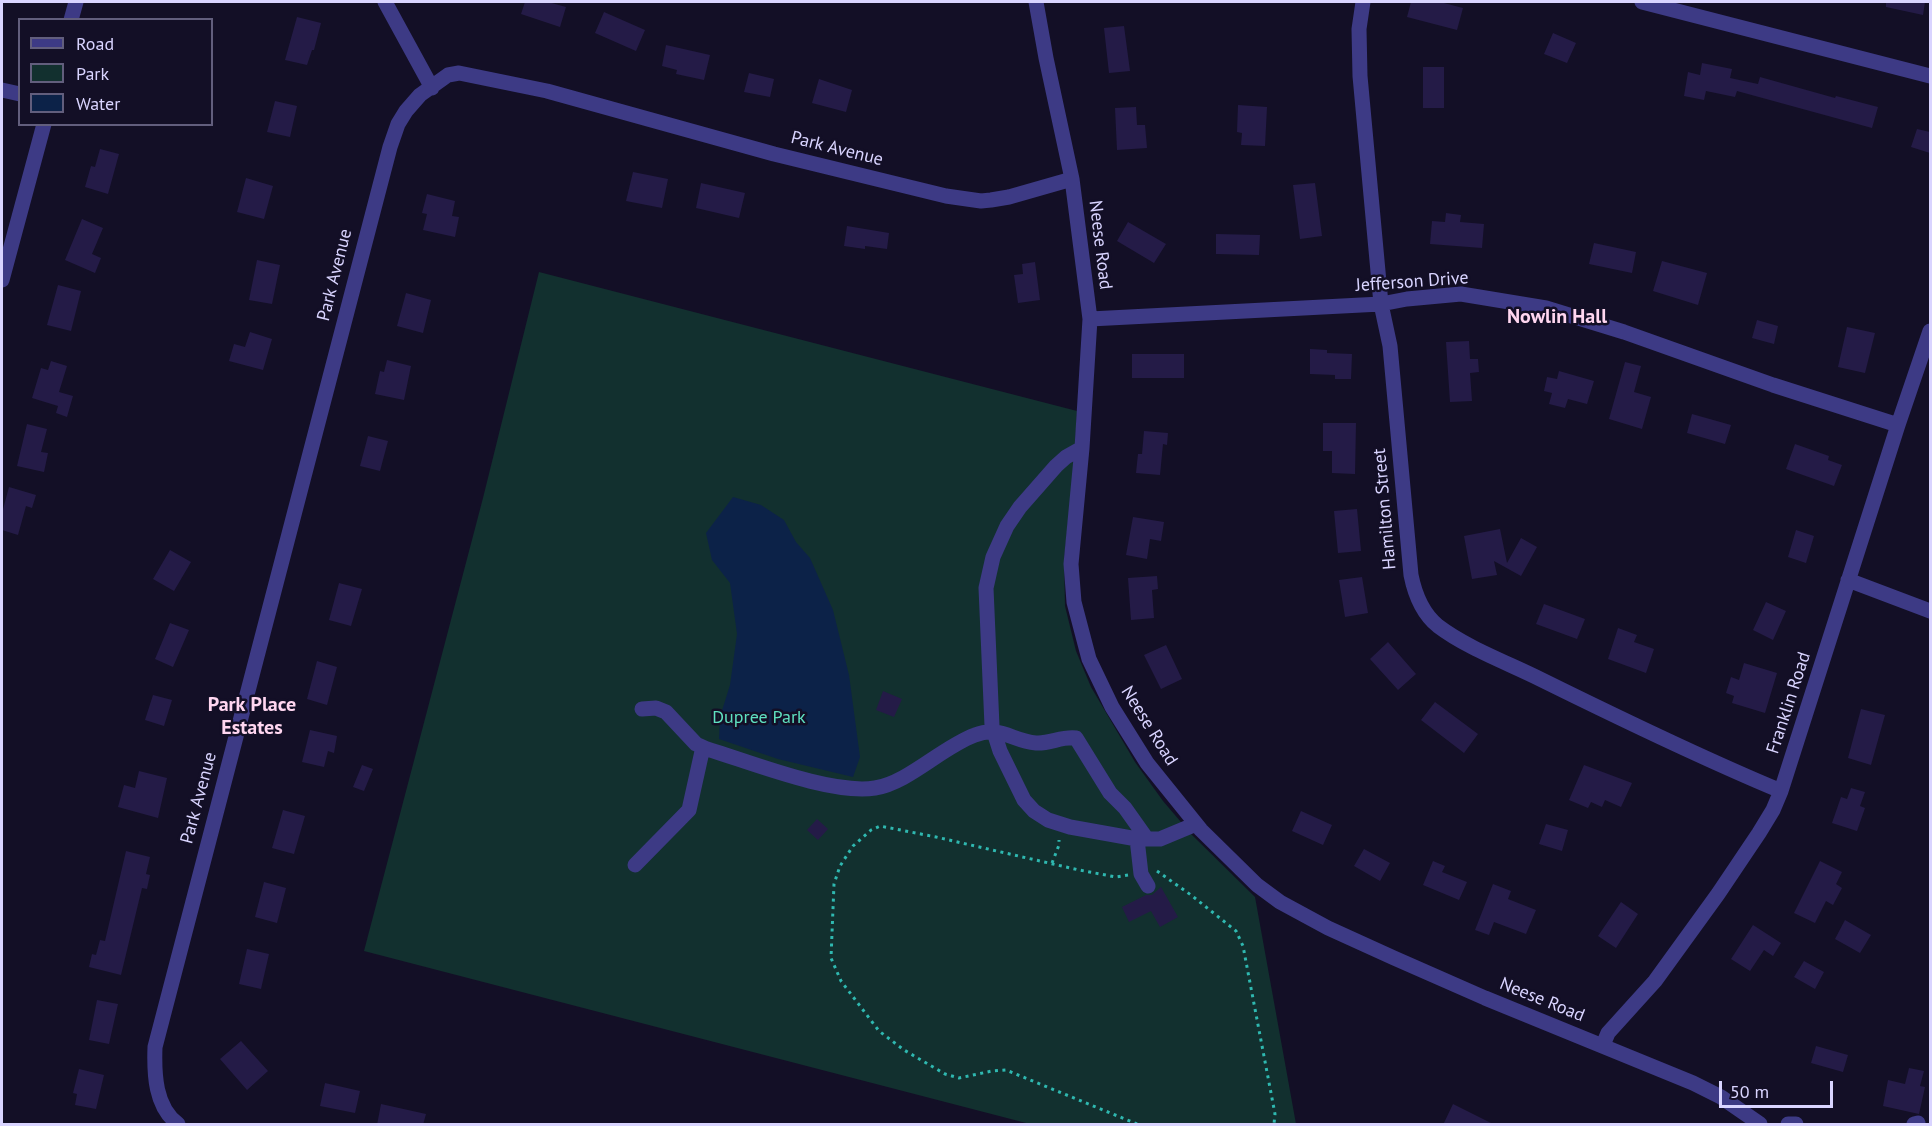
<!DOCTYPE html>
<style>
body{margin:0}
#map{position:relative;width:1932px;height:1126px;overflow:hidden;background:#130f26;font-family:"PT Sans",sans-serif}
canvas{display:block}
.frame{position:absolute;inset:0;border:3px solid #d9d4ff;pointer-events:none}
.legend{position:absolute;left:18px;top:18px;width:195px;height:108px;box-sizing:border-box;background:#130f26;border:2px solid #625e7d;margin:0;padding:8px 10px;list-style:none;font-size:18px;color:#d9d4ff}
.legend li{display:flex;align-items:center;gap:12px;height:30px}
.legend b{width:30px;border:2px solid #625e7d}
.scale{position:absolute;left:1719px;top:1081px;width:114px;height:27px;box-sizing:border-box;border:3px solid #d9d4ff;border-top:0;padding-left:8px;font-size:18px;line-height:21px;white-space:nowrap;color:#d9d4ff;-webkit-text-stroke:4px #130f26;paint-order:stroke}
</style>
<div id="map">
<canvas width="1932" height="1126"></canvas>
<div class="frame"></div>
<ul class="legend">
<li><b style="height:8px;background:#3d3a85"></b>Road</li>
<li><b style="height:16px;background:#12302f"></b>Park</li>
<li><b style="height:16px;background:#0c2248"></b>Water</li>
</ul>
<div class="scale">50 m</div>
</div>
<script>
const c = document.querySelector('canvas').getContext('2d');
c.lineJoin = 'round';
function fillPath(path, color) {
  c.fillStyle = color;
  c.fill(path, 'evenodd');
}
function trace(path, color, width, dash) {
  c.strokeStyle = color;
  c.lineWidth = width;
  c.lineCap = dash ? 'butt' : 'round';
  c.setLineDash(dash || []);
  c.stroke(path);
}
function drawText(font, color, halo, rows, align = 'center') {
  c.font = font + ' "PT Sans",sans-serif';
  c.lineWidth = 5;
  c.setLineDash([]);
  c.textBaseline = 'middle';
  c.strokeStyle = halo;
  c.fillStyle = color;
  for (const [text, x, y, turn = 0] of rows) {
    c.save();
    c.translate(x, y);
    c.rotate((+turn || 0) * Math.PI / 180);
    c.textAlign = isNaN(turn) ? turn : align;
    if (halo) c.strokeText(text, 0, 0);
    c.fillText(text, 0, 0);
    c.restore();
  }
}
fillPath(new Path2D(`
 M539 272 1077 411 1074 466 1064 560 1065 606 1076 651 1091 687 1135 762 1163 801 1192 835 1255 897 1296 1124H1030L364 951 483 498Z`), '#12302f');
fillPath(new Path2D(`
 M733 497 761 505 784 520 796 542 810 558 833 610 849 675 860 757 853 777 778 759 719 739 720 717 730 685 737 634 730 583 712 560 706 533Z`), '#0c2248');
fillPath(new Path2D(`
 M525 2H548L566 7 560 27 521 14Z
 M1411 2H1440L1463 8 1457 30 1407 17Z
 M1886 2H1925L1923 15 1886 7Z
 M604 12 645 30 636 51 595 33Z
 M297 17 321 23 314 50H312L307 65 285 60Z
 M1124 26 1130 71 1109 73 1104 28Z
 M1553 33 1576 43 1567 63 1544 54Z
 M666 45 710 55 704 80 676 74 677 70 662 66Z
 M1702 63 1732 69 1730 78 1758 84 1760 77 1835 98 1836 96 1878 107 1872 128 1737 91 1735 97 1706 91 1704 100 1684 96 1688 72 1700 75Z
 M1423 67H1444V108H1423Z
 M749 73 774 79 770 97 744 92Z
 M819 79 852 90 846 112 812 103Z
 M275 101 297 106 290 137 267 132Z
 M1238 105 1267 107 1265 146 1241 145 1242 133 1237 132Z
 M1136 107 1137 125H1145L1147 148 1117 150 1115 108Z
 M1917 129 1930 132V153L1911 147Z
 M100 149 119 154 108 194 85 187 91 166 95 167Z
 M633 172 668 179 662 208 626 201Z
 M246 178 273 186 264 219 237 212Z
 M701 183 745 193 739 218 696 208Z
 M1315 183 1322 236 1300 239 1293 185Z
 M427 194 455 201 452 216 459 217 455 237 423 230 427 214 422 213Z
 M1446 213 1461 215 1460 222 1484 224 1482 248 1430 244 1432 221 1445 222Z
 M82 219 103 228 92 254 101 258 95 273 65 260Z
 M1128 222 1166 244 1154 263 1117 241Z
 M847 226 889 233 887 249 865 246V249L844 246Z
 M1216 234 1260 235 1259 255 1216 254Z
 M1594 243 1636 252 1632 273 1589 264Z
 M257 260 280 265 272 304 249 300Z
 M1662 261 1707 273 1698 305 1653 291Z
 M1035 262 1040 300 1018 303 1014 275 1023 274 1022 264Z
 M58 285 81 291 71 331 47 325Z
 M406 293 431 300 423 333 397 326Z
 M1757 320 1778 326 1774 344 1752 338Z
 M1847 327 1875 333 1865 373 1838 367Z
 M250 332 272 339 263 370 229 361 234 344 245 347Z
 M1469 341 1470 359H1478L1479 372 1470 373 1472 401 1450 402 1446 342Z
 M1310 349 1327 350V353L1352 354 1351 379H1335V375L1310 374Z
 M1132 354H1184V378H1132Z
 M387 360 411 366 404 400 375 394 380 371 384 372Z
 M51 361 67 366 59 392 73 396 67 417 56 413 58 406 32 398 41 368 48 370Z
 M1625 362 1641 366 1634 392 1651 397 1642 429 1609 419Z
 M1559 371 1594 381 1587 404 1568 399 1565 408 1549 404 1552 393 1544 391 1547 377 1557 379Z
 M1692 414 1731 425 1725 444 1687 433Z
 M1323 423H1356L1355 474 1332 473V451H1323Z
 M27 424 47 429 41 452 48 453 44 472 17 466Z
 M1144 431 1168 433 1167 445 1163 444 1160 475 1136 473 1138 454H1142Z
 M368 436 388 441 380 471 360 466Z
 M1795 444 1829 456 1828 460 1842 465 1834 486 1786 469Z
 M9 487 36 495 32 508 26 506 18 535 2 530V513Z
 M1357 509 1361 551 1338 553 1334 511Z
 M1133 517 1164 522 1161 541 1150 539 1147 559 1126 555Z
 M1500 529 1507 563 1521 538 1537 547 1521 576 1494 561 1497 575 1472 579 1464 536Z
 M1796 530 1814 536 1806 563 1788 557Z
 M170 550 191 562 174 591 153 579Z
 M1157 576 1158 589 1152 590 1154 618 1131 620 1128 578Z
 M1362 577 1368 613 1345 617 1339 580Z
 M339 583 362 589 351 626 329 620Z
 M1766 602 1786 611 1773 640 1753 630Z
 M1544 604 1585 619 1577 639 1536 624Z
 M170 623 189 630 173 667 155 659Z
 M1618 628 1637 635 1634 642 1654 649 1646 673 1608 659Z
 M1388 642 1416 674 1398 690 1370 659Z
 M1166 645 1182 679 1161 689 1144 655Z
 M317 661 337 667 327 705 307 699Z
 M1744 663 1777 673 1765 713 1732 703 1734 696 1726 693 1731 677 1739 680Z
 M883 691 902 699 894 717 876 710Z
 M153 695 172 700 164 726 145 720Z
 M1435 702 1478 734 1464 753 1421 720Z
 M1861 709 1885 715 1871 765 1848 758Z
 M310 730 337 736 334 753 328 751 324 767 302 762Z
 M362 765 373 769 364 791 353 787Z
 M1584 765 1632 783 1621 807 1605 800 1602 807 1591 802 1588 808 1569 800Z
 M139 771 167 778 158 818 118 807 124 785 135 788Z
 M1851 788 1865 792 1860 806 1865 808 1857 831 1832 823 1841 797 1847 799Z
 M283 810 305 816 294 854 272 848Z
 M1301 811 1332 825 1323 845 1292 831Z
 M817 819 828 829 818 840 807 830Z
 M1546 824 1568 830 1562 851 1539 844Z
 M1364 849 1390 863 1380 881 1354 866Z
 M126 851 150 857 146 874 150 875 147 889 142 888 121 975 89 967 92 954 96 955 100 940 105 941Z
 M1433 861 1445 866 1442 872 1467 882 1459 900 1423 885Z
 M1820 861 1842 872 1836 884 1842 888 1833 905 1826 901 1815 923 1794 913Z
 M264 882 286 888 277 923 255 917Z
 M1493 884 1511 891 1508 899 1536 910 1526 934 1494 922 1489 935 1475 930Z
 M1161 887 1178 917 1160 927 1151 911 1129 922 1122 907 1146 895H1152Z
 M1621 902 1638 914 1616 948 1598 936Z
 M1845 920 1871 935 1860 953 1835 939Z
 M1753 925 1781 943 1773 956 1764 950 1750 971 1731 959Z
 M247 949 269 954 261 989 239 984Z
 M1804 961 1824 972 1815 989 1794 977Z
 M97 1000 118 1004 109 1044 89 1040Z
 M241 1041 268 1071 247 1090 220 1059Z
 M1816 1046 1848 1055 1843 1072 1811 1063Z
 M1909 1068 1924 1071 1920 1086 1925 1087 1919 1114 1883 1106 1888 1080 1905 1084Z
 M79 1069 104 1075 96 1109 75 1105 77 1094 73 1093Z
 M325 1083 360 1091 355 1113 320 1106Z
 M381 1104 426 1114 423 1125H377Z
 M1453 1104 1495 1125H1443Z`), '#241b47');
trace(new Path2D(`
 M1052 863 1059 845V840
 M1157 871 1191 895 1236 931 1243 946 1275 1114 1274 1124
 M1128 875 1116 877 1079 870 936 837 880 826 871 830 853 846 840 866 834 884 831 958 841 981 879 1031 904 1050 945 1074 959 1078 992 1071 1006 1070 1137 1124`), '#2fb8b0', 3, [3, 4.5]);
trace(new Path2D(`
 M385 2 432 88
 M1036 2 1046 58 1072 179 1090 319 1082 448 1071 564 1074 602 1089 659 1112 707 1147 763 1201 830 1257 885 1280 902 1328 928 1394 958 1485 998 1693 1083 1721 1097 1760 1124
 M1363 2 1359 29 1360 76 1381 304 1390 346 1411 575C1415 595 1422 613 1438 626 1467 648 1508 663 1540 679 1619 718 1699 757 1781 791
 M1642 2 1930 76
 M71 20 76 2
 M2 90 20 94
 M2 280 44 124
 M1090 319 1381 304 1407 299 1461 294 1546 308 1624 332 1773 385 1898 425
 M1082 448 1066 457 1056 466 1020 507 1007 526 993 557 986 588 992 726 1000 751 1024 800 1034 811 1048 820 1070 827 1137 839H1160L1196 824
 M1848 580 1930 611
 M642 709 656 708 666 712 696 744 707 749C750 762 832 795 875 788 908 783 942 747 975 735 1000 725 1012 741 1036 743 1050 744 1062 736 1076 738L1110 793 1125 808 1147 839
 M1137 839 1141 874 1148 886
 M635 865 689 810 703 747
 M1603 1045 1608 1033 1655 981 1718 894 1759 833 1773 810 1781 791 1898 425 1930 331
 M178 1124C155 1107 154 1074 155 1047L390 147 398 124 406 111 420 95 448 75 459 73 547 91 774 154 946 196 981 201 991 200 1009 197 1072 179
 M1788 1124H1796
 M1914 1124 1918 1123`), '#3d3a85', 15);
drawText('18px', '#d9d4ff', '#130f26', [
 ["Park Avenue",837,149,14],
 ["Neese Road",1100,245,83],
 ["Park Avenue",335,275,-76],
 ["Jefferson Drive",1412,282,-4],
 ["Hamilton Street",1385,509,-95],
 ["Franklin Road",1789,703,-72],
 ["Neese Road",1149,726,58],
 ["Park Avenue",199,798,-75],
 ["Neese Road",1542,1000,22]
]);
drawText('18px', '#5fe0c0', '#130f26', [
 ["Dupree Park",759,718]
]);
drawText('bold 20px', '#ffd6f0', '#130f26', [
 ["Nowlin Hall",1557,317],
 ["Park Place",252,705],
 ["Estates",252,728]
]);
</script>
